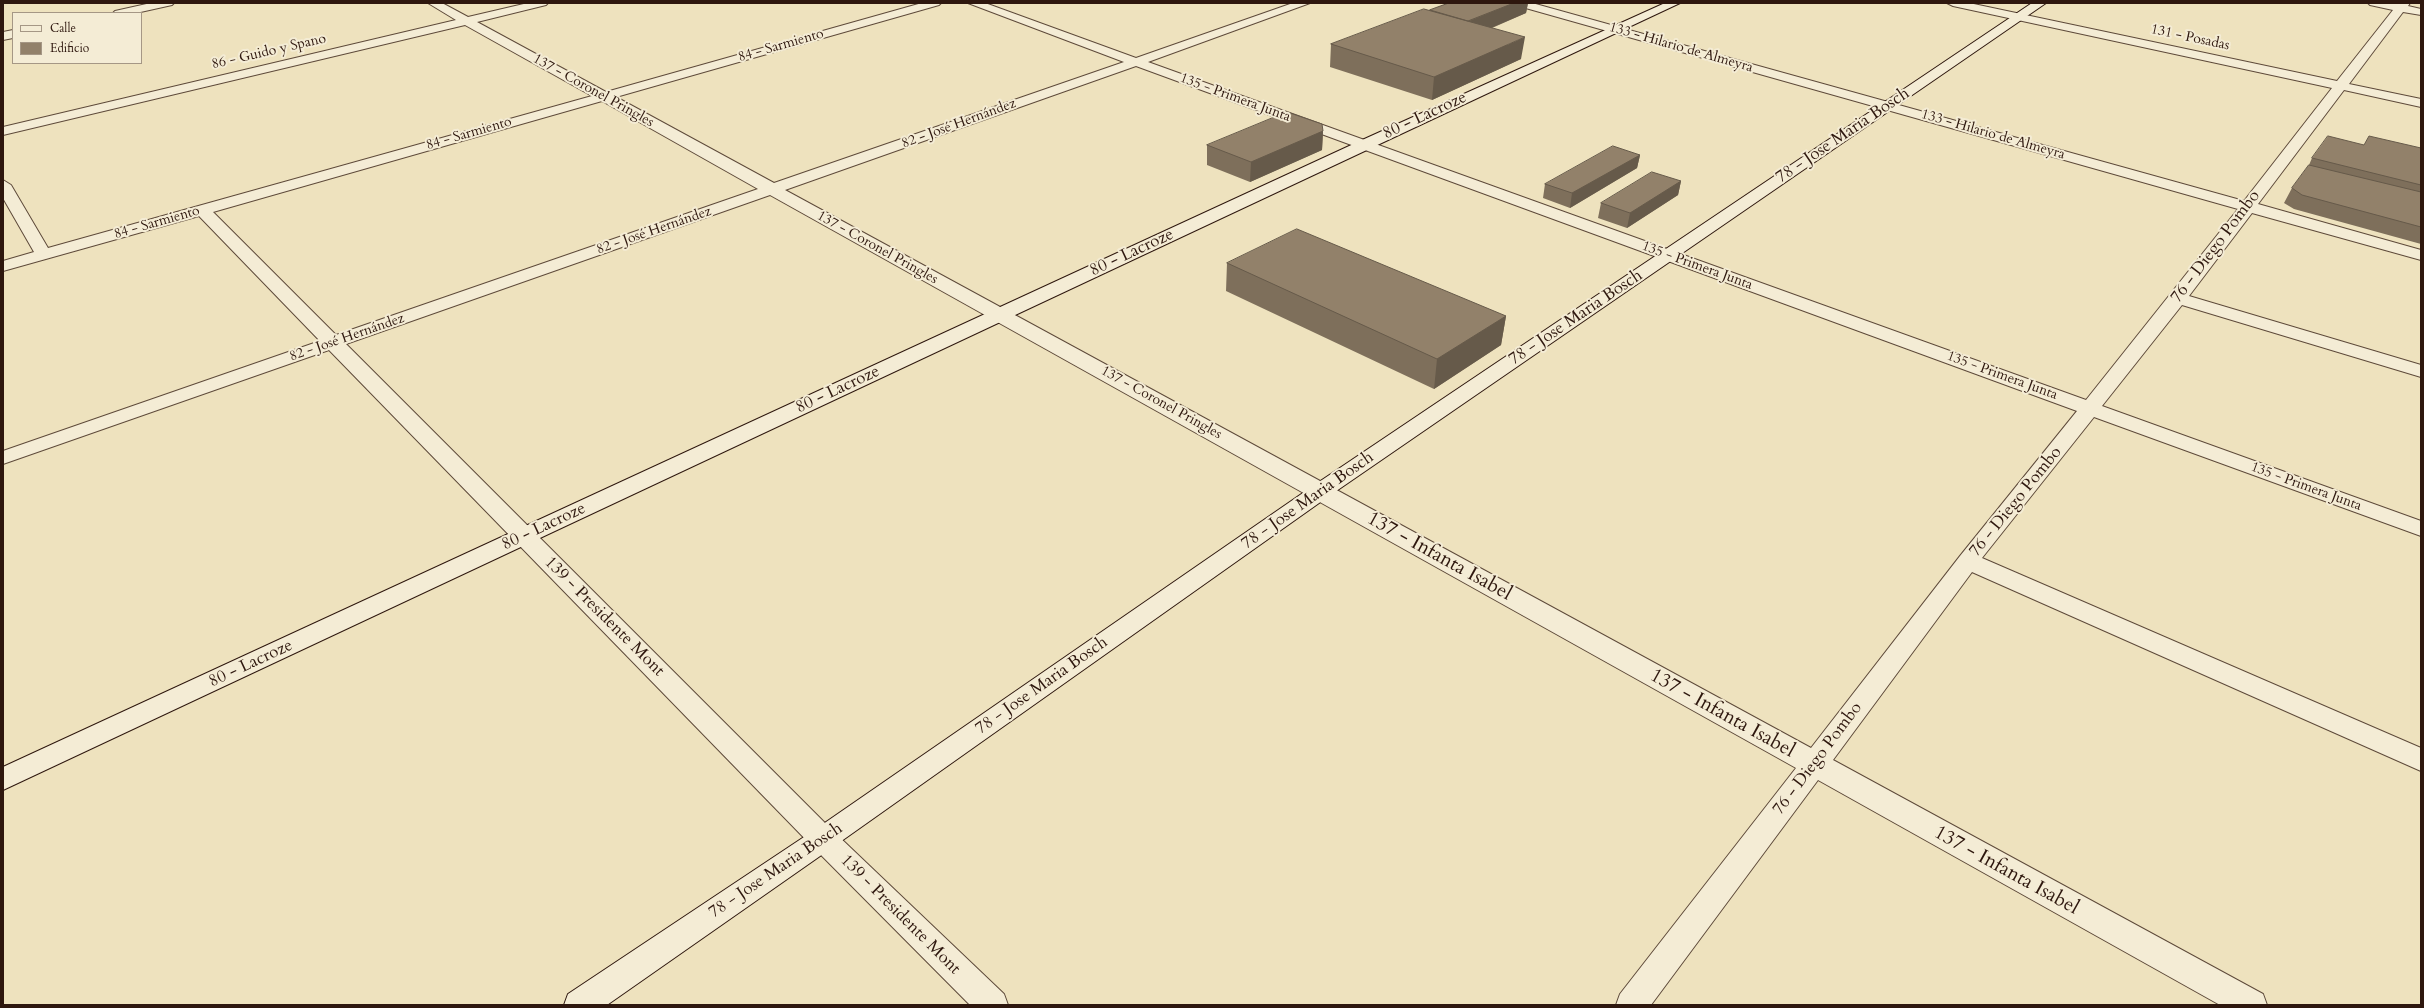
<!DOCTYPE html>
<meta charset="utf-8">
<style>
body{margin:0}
#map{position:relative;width:2424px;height:1008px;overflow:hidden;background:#eee2be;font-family:Cardo,serif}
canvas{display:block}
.frame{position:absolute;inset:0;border:4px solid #2e170e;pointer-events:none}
.legend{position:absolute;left:12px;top:12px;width:130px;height:52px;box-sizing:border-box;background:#f4ecd5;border:1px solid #a59785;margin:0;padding:5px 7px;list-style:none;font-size:12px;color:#2e170e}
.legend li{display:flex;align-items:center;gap:8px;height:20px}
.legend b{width:20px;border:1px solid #a59785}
</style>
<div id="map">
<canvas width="2424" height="1008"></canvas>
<div class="frame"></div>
<ul class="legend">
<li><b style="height:5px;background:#f4ecd5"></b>Calle</li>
<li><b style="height:11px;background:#92816a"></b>Edificio</li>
</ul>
</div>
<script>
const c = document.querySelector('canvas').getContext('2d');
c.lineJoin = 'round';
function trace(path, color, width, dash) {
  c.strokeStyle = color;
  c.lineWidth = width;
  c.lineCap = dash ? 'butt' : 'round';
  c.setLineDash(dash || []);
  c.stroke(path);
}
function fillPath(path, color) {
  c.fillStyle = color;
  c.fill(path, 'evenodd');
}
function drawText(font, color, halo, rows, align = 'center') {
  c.font = font + ' Cardo,serif';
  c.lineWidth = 4;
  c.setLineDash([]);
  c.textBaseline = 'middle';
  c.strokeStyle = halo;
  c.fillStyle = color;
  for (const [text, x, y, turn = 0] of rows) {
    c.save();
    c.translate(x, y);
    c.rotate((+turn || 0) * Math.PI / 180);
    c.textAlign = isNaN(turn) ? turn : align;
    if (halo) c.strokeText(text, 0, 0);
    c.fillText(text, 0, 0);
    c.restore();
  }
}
const street = new Path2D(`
 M151 3H174L172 5 136 13H113L115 11Z
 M428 3H442L468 17 528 3H548L546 5 477 22 606 92 922 3H941L939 5 616 97 774 183 1124 62 968 3H985L1136 58 1293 3H1310L1148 62 2086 400 2238 209 1515 5 1513 3H1532L2244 201 2332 88 1953 6 1947 3H1969L2337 81 2393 10 2370 5 2368 3H2410L2408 6 2421 9V15L2403 12 2349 84 2421 99V107L2344 90 2258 204 2421 250V260L2252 213 2189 296 2421 365V377L2182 305 2102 406 2421 521V536L2094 417 1982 558 2421 748V771L1972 572 1833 760 2263 994 2267 1005H2220L1818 780 1651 1005H1616L1620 994 1796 768 770 195 346 344 833 831 1004 994 1008 1005H970L813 847 329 350 3 464V451L320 341 199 216 3 271V261L34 252 3 198V180L11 185 48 248 592 96 465 25 3 135V127L456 20ZM1136 66 2077 411 1960 556 1811 748 785 190ZM602 101 758 189 336 335 213 212Z
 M13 30V38L3 40V32Z`);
const secondary = new Path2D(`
 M1665 3H1680L3 790V767L1360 141Z
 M2032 3H2046L1329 496 833 847 607 1005H564L568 994 813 831 1313 486Z`);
trace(street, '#5e4a3a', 2);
trace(secondary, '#2e170e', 2);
fillPath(street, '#f4ecd5');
fillPath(secondary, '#f4ecd5');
fillPath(new Path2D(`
 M1449 3H1528L1526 13 1492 28 1521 59 1432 100 1330 67 1331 44 1430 10Z
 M1323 131 1322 150 1250 182 1207 165V145Z
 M2364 145 2421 148V244L2294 209 2284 203 2292 188 2309 165 2312 158Z
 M1640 155 1637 168 1570 208 1543 198 1545 184Z
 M1681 181 1678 195 1627 228 1598 218 1601 203Z
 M1227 263 1506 316 1501 345 1434 389 1226 291Z`), '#7e6f5b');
fillPath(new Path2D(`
 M1514 3H1528L1526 13 1460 41 1462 24Z
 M1525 37 1521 59 1432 100 1434 77Z
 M1323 131 1322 150 1250 182 1251 162Z
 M1640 155 1637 168 1570 208 1572 193Z
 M1681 181 1678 195 1627 228 1630 213Z
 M1506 316 1501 345 1434 389 1437 359Z`), '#665a4a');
const building = new Path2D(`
 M1449 3H1514L1468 21 1430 10Z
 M1424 9 1525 37 1434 77 1331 44Z
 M1287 112 1322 124 1323 131 1251 162 1207 145Z
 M2328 136 2364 145 2369 136 2421 148V185L2312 158Z
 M1613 146 1640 155 1572 193 1545 184Z
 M2309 165 2421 192V227L2302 195 2292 188Z
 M1652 172 1681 181 1630 213 1601 203Z
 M1297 229 1506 316 1437 359 1227 263Z`);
fillPath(building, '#92816a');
trace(building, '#665a4a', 1);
drawText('14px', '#2e170e', '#f4ecd5', [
 ["131 - Posadas",2190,38,12],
 ["84 - Sarmiento",781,46,-16],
 ["133 - Hilario de Almeyra",1681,48,16],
 ["86 - Guido y Spano",269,52,-13],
 ["137 - Coronel Pringles",593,91,29],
 ["135 - Primera Junta",1235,98,20],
 ["82 - José Hernández",959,124,-20],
 ["84 - Sarmiento",469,134,-16],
 ["133 - Hilario de Almeyra",1993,135,16],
 ["84 - Sarmiento",157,223,-16],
 ["82 - José Hernández",654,231,-19],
 ["137 - Coronel Pringles",877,248,29],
 ["135 - Primera Junta",1697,266,20],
 ["82 - José Hernández",347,338,-19],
 ["135 - Primera Junta",2002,376,20],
 ["137 - Coronel Pringles",1161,403,29],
 ["135 - Primera Junta",2306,487,20]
]);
drawText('17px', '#2e170e', '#f4ecd5', [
 ["80 - Lacroze",1425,116,-25],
 ["78 - Jose Maria Bosch",1843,136,-34],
 ["76 - Diego Pombo",2216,247,-53],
 ["80 - Lacroze",1132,253,-25],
 ["78 - Jose Maria Bosch",1576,318,-34],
 ["80 - Lacroze",838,390,-25],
 ["78 - Jose Maria Bosch",1308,501,-35],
 ["76 - Diego Pombo",2016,502,-51],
 ["80 - Lacroze",544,527,-25],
 ["139 - Presidente Mont",604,617,45],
 ["80 - Lacroze",251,664,-25],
 ["78 - Jose Maria Bosch",1042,686,-35],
 ["76 - Diego Pombo",1818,759,-53],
 ["78 - Jose Maria Bosch",776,871,-34],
 ["139 - Presidente Mont",900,915,45]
]);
drawText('20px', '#2e170e', '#f4ecd5', [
 ["137 - Infanta Isabel",1439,557,29],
 ["137 - Infanta Isabel",1722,714,29],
 ["137 - Infanta Isabel",2006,871,29]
]);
</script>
